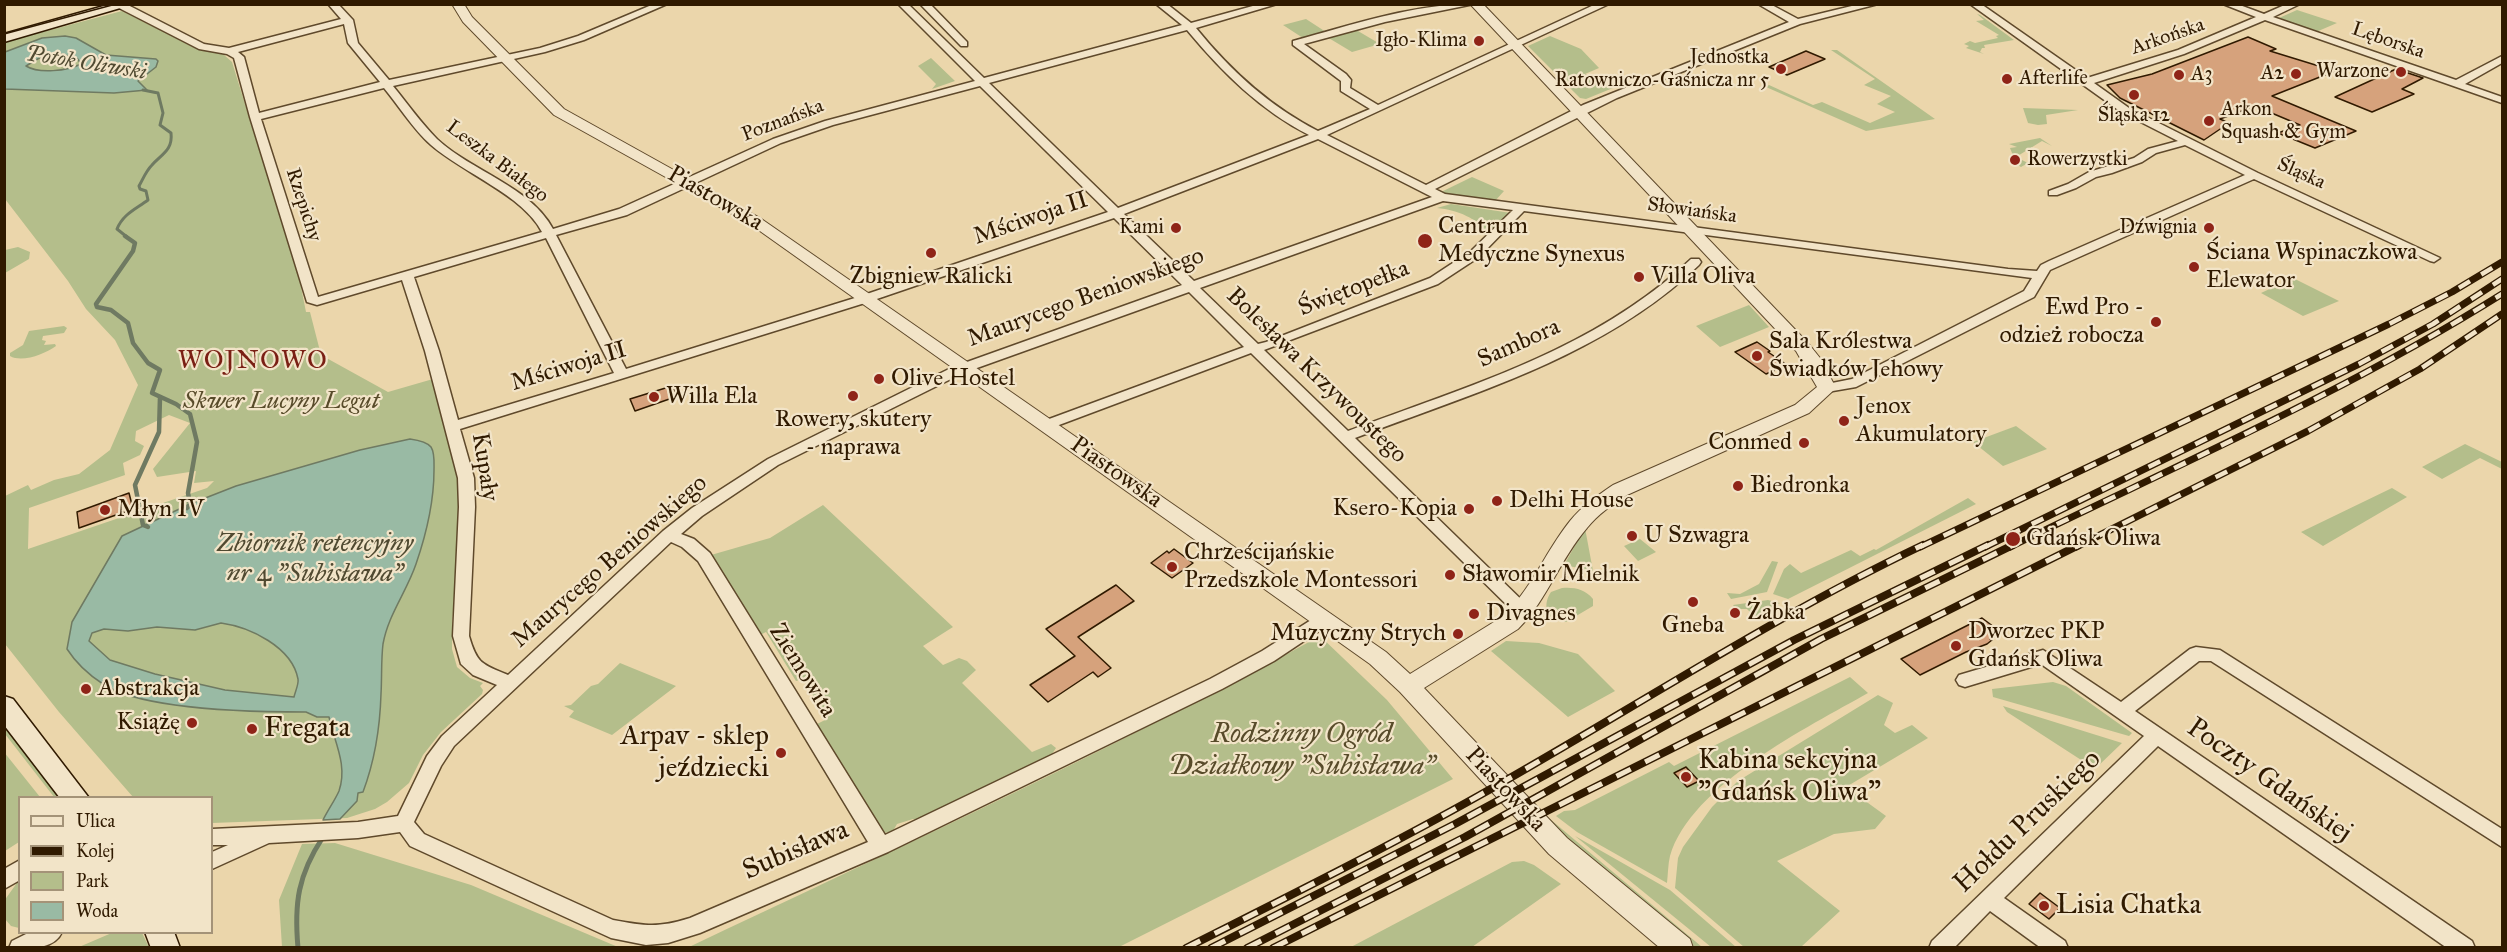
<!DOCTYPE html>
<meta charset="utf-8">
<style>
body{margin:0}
#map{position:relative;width:2507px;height:952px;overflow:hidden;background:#ebd6ab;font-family:"IM FELL Great Primer",serif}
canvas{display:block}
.frame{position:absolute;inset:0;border:6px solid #301a00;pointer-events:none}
.legend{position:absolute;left:18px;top:796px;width:195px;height:138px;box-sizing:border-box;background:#f2e4c8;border:2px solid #a49378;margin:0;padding:8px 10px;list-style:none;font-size:18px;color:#301a00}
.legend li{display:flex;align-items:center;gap:12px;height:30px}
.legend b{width:30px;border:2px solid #a49378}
</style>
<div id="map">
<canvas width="2507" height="952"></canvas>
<div class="frame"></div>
<ul class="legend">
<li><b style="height:8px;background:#f2e4c8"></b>Ulica</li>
<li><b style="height:8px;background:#301a00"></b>Kolej</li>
<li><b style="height:16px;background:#b4be8b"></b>Park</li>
<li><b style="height:16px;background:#99baa4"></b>Woda</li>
</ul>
</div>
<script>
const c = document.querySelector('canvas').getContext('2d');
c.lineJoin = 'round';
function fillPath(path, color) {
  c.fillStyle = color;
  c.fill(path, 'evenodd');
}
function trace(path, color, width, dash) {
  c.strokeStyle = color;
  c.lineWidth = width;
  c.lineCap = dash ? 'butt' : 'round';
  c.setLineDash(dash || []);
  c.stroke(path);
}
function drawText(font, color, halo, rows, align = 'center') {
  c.font = font + ' "IM FELL Great Primer",serif';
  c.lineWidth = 4.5;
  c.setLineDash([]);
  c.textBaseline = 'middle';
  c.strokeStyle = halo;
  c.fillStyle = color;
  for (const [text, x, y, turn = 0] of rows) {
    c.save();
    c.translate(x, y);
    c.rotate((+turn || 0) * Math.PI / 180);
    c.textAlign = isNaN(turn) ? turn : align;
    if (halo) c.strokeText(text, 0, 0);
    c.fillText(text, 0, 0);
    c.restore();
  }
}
fillPath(new Path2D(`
 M2297 10 2337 23 2316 32 2279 18Z
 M122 11 195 48 223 54 232 62 300 282 306 312H310L321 355 388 392 433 379 458 477 461 501 452 625V649L457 667 470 678 483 683 480 686 483 690 482 694 441 732 423 755 409 783 387 802 375 809 347 818 212 823V798L133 797 59 712 5 644V496L28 485 31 490 54 480 79 474 110 450 138 385 115 340 86 309 68 281 5 199V42ZM169 415 190 423 153 469 157 477 196 471 194 483 214 481 207 488 28 549 29 508 125 475 123 463 140 455 144 446 135 441 136 431Z
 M1977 14 1980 15 2014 40 1984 45 1985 48H1982L1980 52 1984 54 1966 48 1969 46 1964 44 1970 41 1975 43 1998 38 1996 36 1999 35 1976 21 1984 20Z
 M1306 19 1326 32 1303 38 1283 25Z
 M1352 30 1358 31 1380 44 1352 52 1327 37Z
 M1550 36 1581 49 1599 68 1585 74 1613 88 1586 99 1580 98 1528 46Z
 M1831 50H1837L1935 119 1866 131 1766 87 1769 85 1813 105 1822 102 1870 123 1895 112 1877 104 1891 96 1864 85 1875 79Z
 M931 58 955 81 932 89 936 84 918 66Z
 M2023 108 2078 110 2046 115 2047 124 2038 125 2028 123Z
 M2040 138 2052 146 2042 141 2016 157 2028 163 2021 167 2009 160 2014 158 2010 148 2017 147 2009 144Z
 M1472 177 1504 191 1495 201 1439 193Z
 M1451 204 1511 213 1489 235C1477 218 1458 210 1437 208Z
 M18 247 30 252 29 259 5 273V250Z
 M2293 278 2339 301 2303 316 2261 293Z
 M1749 305 1769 327 1720 347 1696 326Z
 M64 326 67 328 64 333 43 336 42 340 46 341 44 345 55 344 56 346C45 354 22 363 10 356V353L23 345 29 331Z
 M2016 426 2047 449 2003 466 1973 442Z
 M2465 444 2502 462V469L2480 458 2442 479 2422 467Z
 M2392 488 2407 497 2323 546 2301 532Z
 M1968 498 1976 504 1788 599 1773 594 1784 569 1790 564 1801 573 1851 550 1860 556 1874 549 1876 550Z
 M823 505 953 627 923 646 943 665 959 658 967 661 976 670 962 683 1032 752 1051 744 1056 748 1052 754 918 820 913 819 897 824 893 831 884 833 815 725 827 719 803 679 796 681 766 632 760 635 711 555 770 538Z
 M1585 528 1593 571 1564 565Z
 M1640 539 1656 552 1638 561 1624 546Z
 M1772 561 1778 562 1767 592 1731 599 1727 593 1740 594 1759 584Z
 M1562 588C1574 587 1585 589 1593 599V606L1566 622C1548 622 1541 607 1551 592Z
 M1768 600 1780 603 1755 617 1747 609H1736L1733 605Z
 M1320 636 1387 700 1453 779 1119 947 687 948C900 847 1114 749 1320 636Z
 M1506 641 1539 643 1578 654 1615 691 1568 717 1491 651Z
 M620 663 676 686 612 735 569 717 574 711 564 706 571 705 591 686 598 684Z
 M1850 677 1868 693C1808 727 1691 785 1670 856 1668 864 1668 874 1667 883L1577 832 1556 816 1564 811 1575 810 1669 762 1674 766Z
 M2053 682 2066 686 2132 733 2129 736 1993 697 1992 689Z
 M1878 695 1893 703 1884 725 1895 733 1912 725 1928 738 1846 787 1886 816 1875 829 1834 834 1777 861 1840 911 1801 947H1744L1675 888 1678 858 1683 847 1712 807 1738 781Z
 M2003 706 2122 743 2096 768 2092 767 2007 712Z
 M5 726 59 797H54L5 734Z
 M4 752 40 797 20 798 19 842 5 851Z
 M1550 819 1702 947H1692L1547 821Z
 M1575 836 1670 890 1736 947H1711Z
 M335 843 471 885 618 947H282L279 900 302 844Z
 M1524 861 1534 865 1561 884 1472 947H1351L1512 862Z
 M19 880V928L11 926 5 919 4 901Z
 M114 932 142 933 149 947H79Z`), '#b4be8b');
const water = new Path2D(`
 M65 36 76 38 106 55 156 59 158 61 156 67 138 81 147 90 114 93 5 89V52L42 38ZM61 54 77 58 81 64C67 71 39 74 26 66L41 57Z
 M410 439C417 440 427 442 431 447 435 453 434 464 434 470 434 500 426 535 416 564 407 591 388 615 383 644 381 660 382 678 381 694 380 728 375 760 363 792L358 793 357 801 340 819 323 820C328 810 335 800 339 791 348 765 334 741 329 717H317L306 712C256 712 144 711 103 684 89 675 76 663 67 649L72 622 122 536 190 504 236 486 360 450ZM221 623C250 627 292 647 298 679 299 684 295 692 294 697L225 690 155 674 110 660 89 641 92 633 104 629 128 631 157 627 195 630Z`);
fillPath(water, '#99baa4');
trace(water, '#6f7a62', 1.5);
trace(new Path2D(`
 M127 237 117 229C123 214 136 209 148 200L146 191 140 189 139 186C143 179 146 171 152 165 162 154 173 150 171 133L160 125 163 113 158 93 143 90`), '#6f7a62', 3);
trace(new Path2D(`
 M125 236 135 243 133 251 96 304 97 307 111 310 128 323 133 343 148 363 160 370 152 393 176 404 190 414 197 442 188 493 190 504 187 508
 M148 527 143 525 135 485 159 432 160 397`), '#6f7a62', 4.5);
trace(new Path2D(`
 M298 948C294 903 298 875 323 837`), '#6f7a62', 5);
const building = new Path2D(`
 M2248 37 2276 49 2270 51 2335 71 2272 96 2356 131 2315 148 2278 133 2300 125 2255 106 2220 119 2229 123 2204 140 2120 98 2107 85 2152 74Z
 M1806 51 1825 59 1787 75 1769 67Z
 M2396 69 2423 78 2402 89 2414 94 2372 112 2335 97Z
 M1757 342 1770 351 1768 352 1787 365 1766 374 1735 352Z
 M672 386 678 396 635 411 630 399Z
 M129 493 133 509 79 528 77 512Z
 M1174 549 1193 563 1172 578 1151 563 1167 551 1169 553Z
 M1116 585 1134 601 1078 637 1111 668 1098 677 1093 672 1048 702 1030 685 1075 656 1046 629Z
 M1982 618 2002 633 1990 639 1992 640 1987 644 1966 652 1920 675 1901 659Z
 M1686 767 1699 781 1687 787 1674 773Z
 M2040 893 2060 908 2049 919 2029 904Z`);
fillPath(building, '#d6a27c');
trace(building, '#301a00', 1.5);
const minor = new Path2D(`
 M118 4H126L204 44 229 48 341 19 328 4H338L353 20 358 43 389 80 540 48 578 36 654 4H667L584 40 545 52 393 86C407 103 421 123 437 139 471 171 531 187 553 229L619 209 773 139 825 121 975 81 898 4H908L984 78 1182 25 1156 4H1167L1191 23 1260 4H1277L1196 28C1230 70 1269 106 1318 131L1370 109 1341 91V81L1293 45V41C1352 25 1412 4 1474 4L1385 22 1304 44 1346 74 1351 80 1350 88 1378 105 1596 4H1609L1327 135 1426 185 1583 105 1789 22 1758 4H1770L1798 19 1860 4H1878L1800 24 1617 98 1435 189 1445 194 2008 269 2037 271 2041 265 2049 261 2245 175 2185 145 2156 153 2142 162 2112 173 2096 177 2076 188 2057 195H2049V191L2068 184 2089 172 2134 158 2148 149 2178 141 2121 112 1970 4H1981L2087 78 2178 50 2256 17 2223 4H2237L2264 14 2287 4H2300L2273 17 2456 80 2502 56V63L2465 84 2502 97V103L2265 20 2184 54 2094 83 2129 108 2258 173 2440 258 2434 262 2430 261 2254 179 2050 270 2034 297 1856 387 1827 392 1820 388 1822 385 1852 379 2024 291 2032 278 1524 211 1479 257 1438 284 1264 350 1348 431C1468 386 1595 350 1691 259H1699L1701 262 1699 265C1604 356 1476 392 1355 438L1530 608 1532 612 1530 616 1524 618 1518 616 1251 353 1051 428H1041L1039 425 1041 422 1244 347 1189 292 963 373 778 465 702 516 681 534 694 539 710 553 885 835 1210 679 1262 651 1319 615 1325 613 1331 615 1333 619 1331 623 1274 661 1222 689 888 852 700 933 668 943 646 945 611 938 410 846 400 832 358 838 269 843 212 869V852L228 845H212V829L358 822 398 816 427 756 442 736 497 685 473 675 461 664 453 636 459 507 458 478 425 351 402 280 317 305 307 302 250 117 234 58 227 54 199 49 119 8ZM344 24 348 43 380 82 259 113 244 57 238 52ZM1187 30C1222 72 1260 110 1309 135L1118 208 989 83ZM980 86 1108 212 858 297 626 369 556 235 627 215 781 143 833 125ZM384 88C399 106 413 129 431 145 463 173 523 195 542 232L318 297 261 119ZM1318 139 1432 197 1194 281 1124 214ZM1443 201 1513 210 1471 251 1430 278 1266 342 1258 344 1200 288ZM1114 218 1182 285 953 367 768 459 692 508 663 531 508 675C482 664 477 664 469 636L475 507 474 478 460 429 868 302ZM546 238 614 373 458 420 439 351 414 277ZM671 542 682 547 698 561 868 842 690 918C658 928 646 926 613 920L424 834 414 822 441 766 454 746Z
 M920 4H930L967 42V46H961Z
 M2196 647 2220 650 2502 829V847L2211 661H2199L2135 711 2472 941 2475 948H2447L2158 746 2004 898 2065 941 2068 948H2041L1990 911 1954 948H1929L1932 941 2144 736 2041 664 1965 687 1959 685 1956 680 1959 675 2043 650 2121 702 2190 649Z
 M20 860V880L4 889V869Z
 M30 932H62C54 951 26 948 9 948L12 941Z`);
const tertiary = new Path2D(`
 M452 4H464L472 17 564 109 760 218 1386 652 1410 674 1502 617C1532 589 1545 552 1570 521 1582 506 1597 496 1613 485L1795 405 1817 387 1796 351 1470 4H1483L1808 343 1820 358 1836 388 1809 413 1627 495C1613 504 1598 514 1587 528 1560 559 1548 599 1518 629L1424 688 1567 838 1690 939 1693 948H1660L1549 854 1400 692 1370 664 750 224 554 115 463 22Z`);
const secondary = new Path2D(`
 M111 4H134L4 42V34Z
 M4 696 13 699 89 798H60L4 725Z
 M145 932H174L180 948H151Z`);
trace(minor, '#5f492b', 3);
trace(tertiary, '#5f492b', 2);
trace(secondary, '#301a00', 3);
fillPath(minor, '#f2e4c8');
fillPath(tertiary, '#f2e4c8');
fillPath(secondary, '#f2e4c8');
trace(new Path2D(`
 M4 34 116 4`), '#301a00', 1.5);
const railFar1 = new Path2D(`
 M1920 547 2389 324 2452 292 2502 262
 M1985 547 2359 364 2433 324 2502 279
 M2010 547C2175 466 2346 392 2502 294
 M2076 547 2308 431 2420 369 2502 314`);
const rail = new Path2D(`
 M1186 948C1285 898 1384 849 1480 795 1628 712 1770 618 1923 545
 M1211 948 1455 824 1794 640 1988 545
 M1247 948 1465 837 1821 639 2013 545
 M1273 948 2079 545`);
trace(railFar1, '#301a00', 7);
trace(rail, '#301a00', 8);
trace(railFar1, '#f2e4c8', 4.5, [13]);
trace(rail, '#f2e4c8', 5, [16]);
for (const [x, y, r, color] of [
 [1479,41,6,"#8f2418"],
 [1781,69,6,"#8f2418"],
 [2401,72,6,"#8f2418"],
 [2296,74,6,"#8f2418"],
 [2179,75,6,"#8f2418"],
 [2007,79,6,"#8f2418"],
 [2134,95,6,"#8f2418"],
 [2209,121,6,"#8f2418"],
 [2015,160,6,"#8f2418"],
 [1176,228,6,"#8f2418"],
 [2209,228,6,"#8f2418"],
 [1425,241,8,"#8f2418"],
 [931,253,6,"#8f2418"],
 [2194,267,6,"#8f2418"],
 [1639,277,6,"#8f2418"],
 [2156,322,6,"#8f2418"],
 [1757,356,6,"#8f2418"],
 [879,379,6,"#8f2418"],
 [853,396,6,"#8f2418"],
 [654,397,6,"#8f2418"],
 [1844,421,6,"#8f2418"],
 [1804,443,6,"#8f2418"],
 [1738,486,6,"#8f2418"],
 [1497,501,6,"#8f2418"],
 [1469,509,6,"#8f2418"],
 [105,510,6,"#8f2418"],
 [1632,536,6,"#8f2418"],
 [2013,539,8,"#8f2418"],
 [1172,567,6,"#8f2418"],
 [1450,575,6,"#8f2418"],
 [1693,602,6,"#8f2418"],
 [1735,613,6,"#8f2418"],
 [1474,614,6,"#8f2418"],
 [1458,634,6,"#8f2418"],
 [1956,646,6,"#8f2418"],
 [86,689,6,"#8f2418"],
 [192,723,6,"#8f2418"],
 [252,729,6,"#8f2418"],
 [781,753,6,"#8f2418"],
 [1686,777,6,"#8f2418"],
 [2044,906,6,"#8f2418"]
]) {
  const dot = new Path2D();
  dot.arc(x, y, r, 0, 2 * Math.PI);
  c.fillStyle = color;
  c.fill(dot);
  trace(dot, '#f2e4c8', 2);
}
drawText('20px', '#301a00', '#f2e4c8', [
 ["Arkońska",2168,37,-19],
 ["Lęborska",2388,41,19],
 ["Poznańska",783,121,-21],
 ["Leszka Białego",497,162,37],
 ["Śląska",2301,174,24],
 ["Rzepichy",303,205,72],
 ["Słowiańska",1692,211,8]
]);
drawText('20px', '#301a00', '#f2e4c8', [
 ["Igło-Klima",1467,41],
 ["Jednostka",1769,58],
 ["Ratowniczo-Gaśnicza nr 5",1769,81],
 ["Warzone",2389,72],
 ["A2",2284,74],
 ["A3",2191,75,"left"],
 ["Afterlife",2019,79,"left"],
 ["Arkon",2221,110,"left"],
 ["Squash & Gym",2221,133,"left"],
 ["Śląska 12",2134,116,"center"],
 ["Rowerzystki",2027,160,"left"],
 ["Kami",1164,228],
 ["Dźwignia",2197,228]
], 'right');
drawText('italic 22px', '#504a31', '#f2e4c8', [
 ["Potok Oliwski",86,64,9]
]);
drawText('24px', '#301a00', '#f2e4c8', [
 ["Piastowska",715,199,30],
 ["Mściwoja II",1031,219,-19],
 ["Świętopełka",1354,289,-21],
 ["Maurycego Beniowskiego",1086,298,-20],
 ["Sambora",1519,344,-24],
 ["Mściwoja II",569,367,-17],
 ["Bolesława Krzywoustego",1316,376,44],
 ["Kupały",484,467,81],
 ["Piastowska",1116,473,35],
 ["Maurycego Beniowskiego",610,562,-41],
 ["Ziemowita",802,671,58],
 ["Piastowska",1505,790,47]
]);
drawText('24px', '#301a00', '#f2e4c8', [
 ["Centrum",1438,227],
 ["Medyczne Synexus",1438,255],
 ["Ściana Wspinaczkowa",2206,253],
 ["Elewator",2206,281],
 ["Zbigniew Ralicki",931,277,"center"],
 ["Villa Oliva",1651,277],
 ["Ewd Pro -",2144,308,"right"],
 ["odzież robocza",2144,336,"right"],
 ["Sala Królestwa",1769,342],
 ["Świadków Jehowy",1769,370],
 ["Olive Hostel",891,379],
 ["Willa Ela",666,397],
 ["Jenox",1856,407],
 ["Akumulatory",1856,435],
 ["Rowery, skutery",853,420,"center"],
 ["- naprawa",853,448,"center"],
 ["Conmed",1792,443,"right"],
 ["Biedronka",1750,486],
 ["Delhi House",1509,501],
 ["Ksero-Kopia",1457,509,"right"],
 ["Młyn IV",117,510],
 ["U Szwagra",1644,536],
 ["Gdańsk Oliwa",2026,539],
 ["Chrześcijańskie",1184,553],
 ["Przedszkole Montessori",1184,581],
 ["Sławomir Mielnik",1462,575],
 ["Żabka",1747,613],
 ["Divagnes",1486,614],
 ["Gneba",1693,626,"center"],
 ["Dworzec PKP",1968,632],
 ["Gdańsk Oliwa",1968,660],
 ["Muzyczny Strych",1446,634,"right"],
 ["Abstrakcja",98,689],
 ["Książę",180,723,"right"]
], 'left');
drawText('italic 24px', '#584b2a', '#f2e4c8', [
 ["Skwer Lucyny Legut",281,402]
]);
c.letterSpacing = '1.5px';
drawText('26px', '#7a1f14', '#f2e4c8', [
 ["WOJNOWO",253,362]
]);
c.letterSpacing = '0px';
drawText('italic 26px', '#504a31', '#f2e4c8', [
 ["Zbiornik retencyjny",315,545],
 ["nr 4 \"Subisława\"",315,575]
]);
drawText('28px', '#301a00', '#f2e4c8', [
 ["Fregata",264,729],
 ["Arpav - sklep",769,737,"right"],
 ["jeździecki",769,769,"right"],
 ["Kabina sekcyjna",1698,761],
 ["\"Gdańsk Oliwa\"",1698,793],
 ["Lisia Chatka",2056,906]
], 'left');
drawText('italic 28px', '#584b2a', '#f2e4c8', [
 ["Rodzinny Ogród",1302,735],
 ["Działkowy \"Subisława\"",1302,767]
]);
drawText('28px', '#301a00', '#f2e4c8', [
 ["Poczty Gdańskiej",2269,781,35],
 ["Hołdu Pruskiego",2028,822,-44],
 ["Subisława",796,851,-23]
]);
</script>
